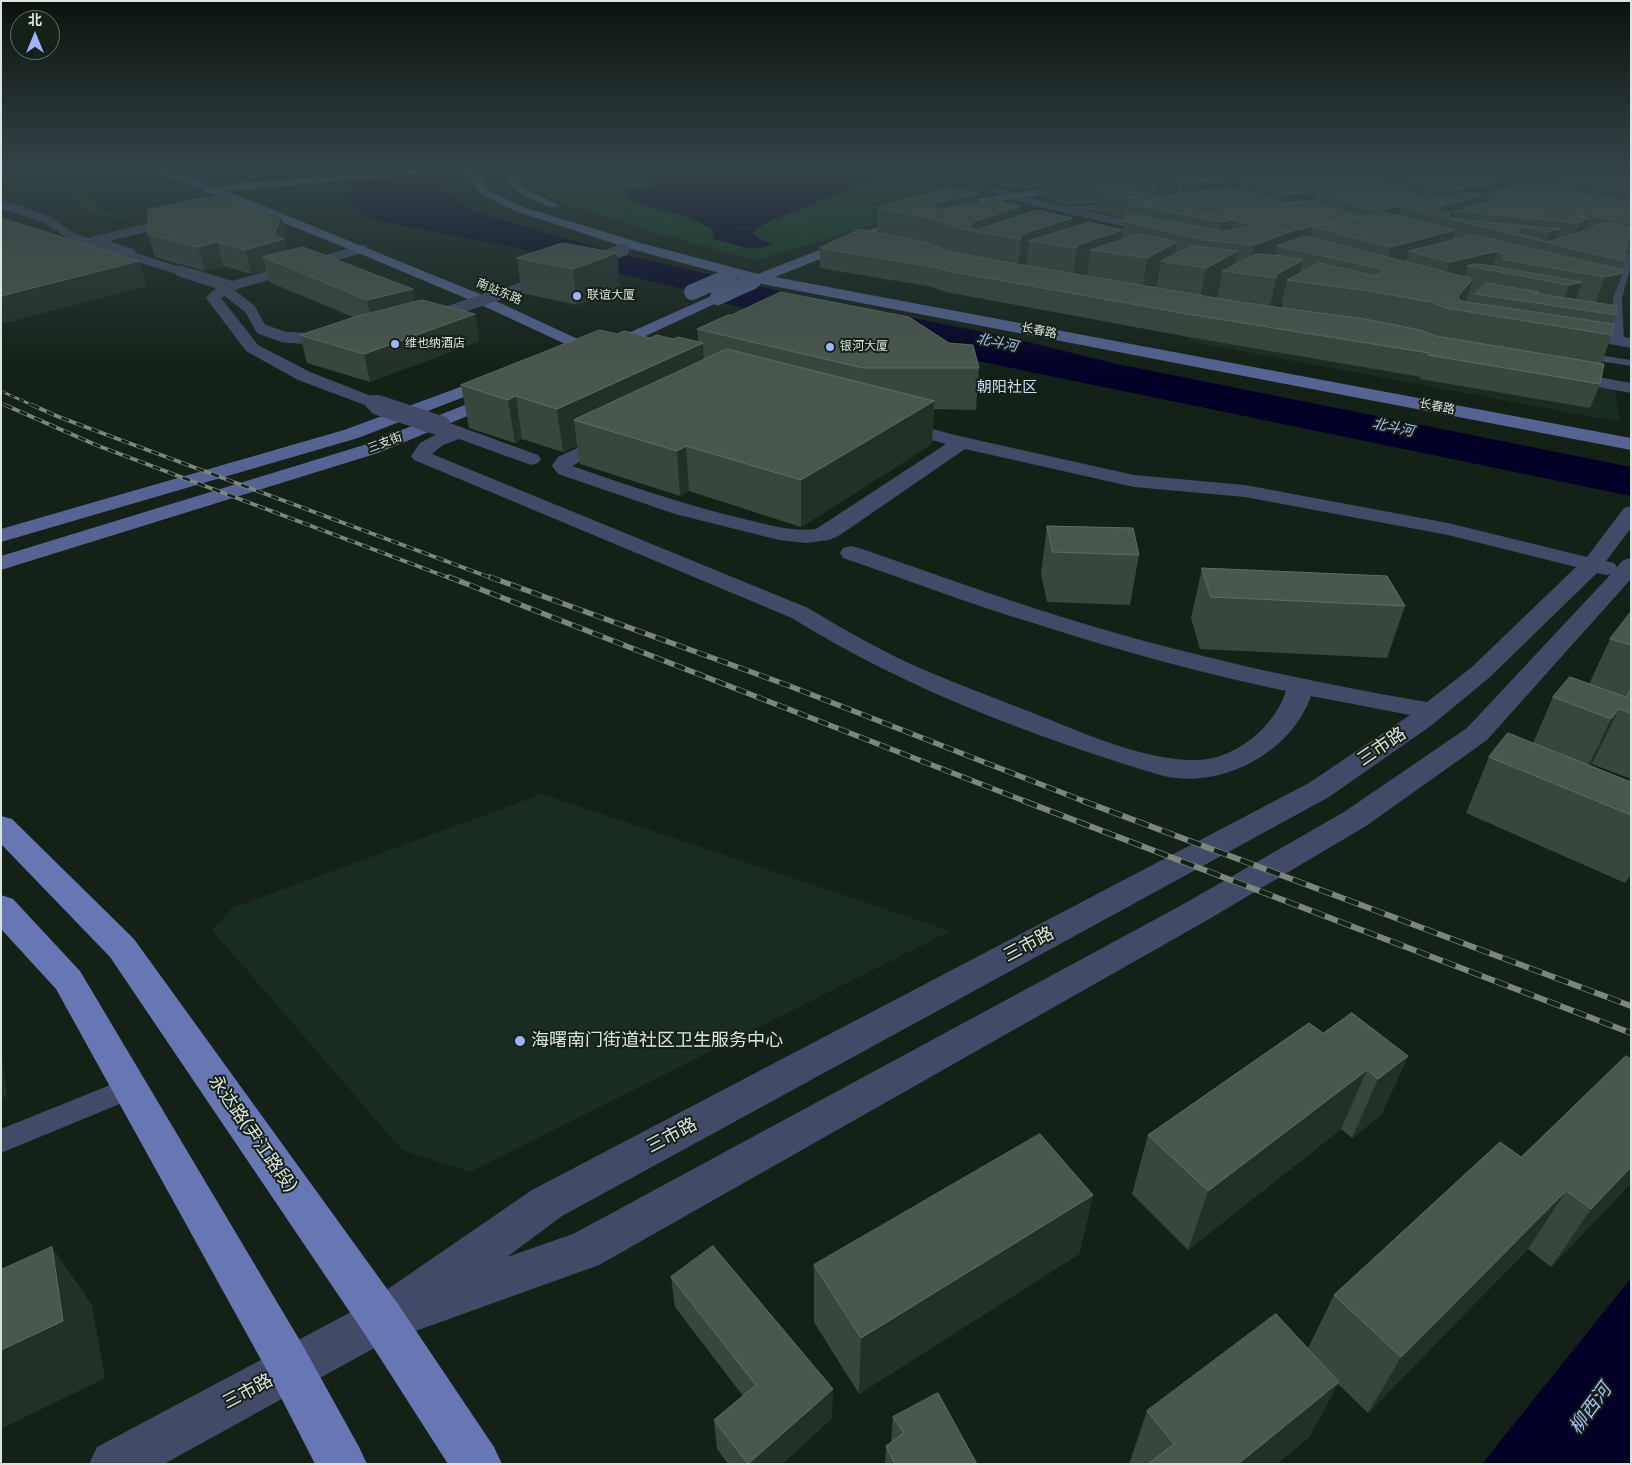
<!DOCTYPE html>
<meta charset="utf-8">
<style>
body{margin:0}
#map{position:relative;width:1632px;height:1465px;overflow:hidden;background:#142117;font-family:"Fira Sans","Noto Sans SC",sans-serif}
canvas{display:block}
.frame{position:absolute;inset:0;border:2px solid #dce4dd;pointer-events:none}
.north{position:absolute;left:10px;top:10px;width:50px;height:50px;box-sizing:border-box;background:#142117;border:1px solid #646f66;border-radius:50%;rotate:0deg;font-size:14px;font-weight:700;line-height:20px;text-align:center;color:#dce4dd}
.north::after{content:'';display:block;margin:auto;width:18px;height:22px;background:#9eb3fd;clip-path:polygon(50% 0,100% 100%,50% 72%,0 100%)}
</style>
<div id="map">
<canvas width="1632" height="1465"></canvas>
<div class="frame"></div>
<div class="north">北</div>
</div>
<script>
const c = document.querySelector('canvas').getContext('2d');
c.lineJoin = 'round';
function fillPath(path, color) {
  c.fillStyle = color;
  c.fill(path, 'evenodd');
}
function trace(path, color, width, dash) {
  c.strokeStyle = color;
  c.lineWidth = width;
  c.lineCap = dash ? 'butt' : 'round';
  c.setLineDash(dash || []);
  c.stroke(path);
}
function drawText(font, color, halo, rows, align = 'center') {
  c.font = font + ' "Fira Sans","Noto Sans SC",sans-serif';
  c.lineWidth = 4;
  c.setLineDash([]);
  c.textBaseline = 'middle';
  c.strokeStyle = halo;
  c.fillStyle = color;
  for (const [text, x, y, turn = 0] of rows) {
    c.save();
    c.translate(x, y);
    c.rotate((+turn || 0) * Math.PI / 180);
    c.textAlign = isNaN(turn) ? turn : align;
    if (halo) c.strokeText(text, 0, 0);
    c.fillText(text, 0, 0);
    c.restore();
  }
}
fillPath(new Path2D(`
 M1212 315 1614 384 1620 422 1188 341Z
 M542 794 951 931 470 1172 402 1150 212 930 232 908Z`), '#1a2c1f');
fillPath(new Path2D(`
 M509 168H1173L992 189 756 260 657 233 558 202 530 189Z
 M90 194 89 198C98 210 115 214 129 217 109 221 93 213 76 203L75 195Z`), '#0d3d1e');
fillPath(new Path2D(`
 M360 168H405L470 209 492 217 606 250 784 292 1008 337 1117 364 1631 467V496L968 359 718 302 724 299 512 247 380 221 364 215 344 196 358 181Z
 M666 168H898L766 223 753 232V235L773 245 751 249 717 240 713 238V231C688 210 652 213 625 196V191L657 184 658 181 641 176Z
 M1631 1278V1464H1482Z`), '#020026');
trace(new Path2D(`
 M557 168 569 171
 M660 168 639 175 600 179 597 183 611 189 612 192 608 195 606 203C623 215 644 211 663 216L665 222C716 232 788 232 834 206L836 200 928 168
 M905 168 920 170
 M600 179 570 174 569 171 610 176
 M896 185 926 186 959 182
 M837 200 867 202 882 200 896 185 891 181
 M774 227 810 235`), '#6d786f', 1, [0.5, 2]);
fillPath(new Path2D(`
 M1106 204 1121 205 1125 207C1120 210 1073 211 1063 211L1059 209 1063 207Z
 M1631 254V266L1622 298 1624 342 1619 345 1614 342C1610 311 1611 282 1628 255Z
 M1578 352 1631 360V366L1574 357 1572 355Z
 M130 1077 139 1080 143 1088 139 1096 1 1153V1129Z`), '#424a68');
fillPath(new Path2D(`
 M996 188 1034 199 1164 228 1166 231 1160 235 1031 205 992 193 990 191Z
 M183 215 187 216 189 219 187 222 109 241 134 249 136 252 134 255H124L91 243 89 240 91 237Z
 M1588 244 1631 254V262L1583 251 1582 248Z
 M361 245 366 246 367 249 366 252 237 289 221 298 258 345 310 372 379 399 382 403 379 407 373 408 298 380 246 351 206 298 212 291 220 287 189 276 187 273 194 269 232 281Z
 M556 271 561 272 563 275 561 278 503 297 498 296 496 293 498 290Z
 M1573 328 1631 338V348L1568 336 1565 333 1568 330Z
 M1565 371 1631 383V393L1559 380 1557 376 1559 372Z
 M897 420 959 436 1134 475 1245 485 1448 523 1587 557 1624 508 1631 506V528L1606 561 1614 563 1617 567 1623 560 1631 558V579L1487 740 1366 826 1204 922 599 1265 410 1333 405 1331 164 1464H89L97 1447 366 1304 532 1190 1309 783 1410 715 1311 696C1291 754 1218 791 1160 775 1034 737 904 688 792 618L414 460 411 456 420 443 441 432 435 430 432 426 435 422 441 421 447 422 538 455 541 459 538 463 531 465 459 439 443 445 432 454 808 608C845 630 883 652 922 669 962 686 1003 701 1043 717 1088 735 1149 762 1199 760 1237 758 1275 726 1286 691 1200 673 1114 649 1030 622 967 603 905 579 843 558L840 553 843 548 851 546 859 548C938 575 1016 604 1095 627 1204 659 1315 683 1427 702L1472 667 1576 567 1448 535 1245 497 1134 487 965 449 840 535 829 540 806 543 779 540 675 514 558 474 552 466 558 457 611 432 618 434 620 438 618 442 572 466C630 486 688 506 748 520 770 525 793 532 816 529L946 444 891 429 888 425 891 421ZM1597 573 1606 575 1611 574 1467 728 1344 812 1180 906 573 1234 507 1257 562 1216 1329 797 1432 725 1490 677Z`), '#424a68');
fillPath(new Path2D(`
 M147 168H163L213 186 415 168H472L490 191 523 207 641 243 758 274 875 228 975 199 1074 184 1078 185 1080 187 1078 189 980 204 883 234 775 277 1631 438V450L757 283 631 249 515 211 482 195 462 169 457 171 227 191 487 297 580 340 582 343 580 346 574 348 477 303 356 252Z
 M497 168H508L527 189 559 205 557 207H549L519 193Z
 M718 293 723 294 725 297 723 300 609 353H597L595 350 597 347Z
 M471 383 477 384 480 388 477 392 358 438 1 542V529L344 430Z
 M500 391 506 392 509 396 506 400 378 453 1 570V556L364 445Z`), '#566393');
fillPath(new Path2D(`
 M1 816 12 819 134 939 398 1304 494 1447 502 1464H448L366 1336 110 957 1 844Z
 M1 895 13 899 80 971 302 1344 359 1447 367 1464H315L270 1376 56 989 1 929Z`), '#6677b4');
const railFar3 = new Path2D(`
 M1 391 34 406
 M1 403 8 406`);
const railFar2 = new Path2D(`
 M5 405 96 445 452 579
 M32 405 59 417 494 579`);
const railFar1 = new Path2D(`
 M449 577 1027 802
 M490 577 787 685 1086 802`);
const rail = new Path2D(`
 M1024 801 1631 1033
 M1083 801 1631 1006`);
trace(railFar3, '#7b867d', 2.5);
trace(railFar2, '#7b867d', 4);
trace(railFar1, '#7b867d', 5.5);
trace(rail, '#7b867d', 6);
trace(railFar3, '#142117', 2, [5]);
trace(railFar2, '#142117', 2.5, [8]);
trace(railFar1, '#142117', 4, [11]);
trace(rail, '#142117', 4.5, [14]);
trace(new Path2D(`
 M1 204 48 220 72 237 183 272`), '#424a68', 8);
trace(new Path2D(`
 M180 271 217 283 250 309 261 329 284 337 325 340
 M432 317 503 293`), '#424a68', 11);
trace(new Path2D(`
 M590 262 623 250`), '#424a68', 12);
trace(new Path2D(`
 M373 403 382 406`), '#424a68', 16);
trace(new Path2D(`
 M378 405 441 426`), '#424a68', 20);
trace(new Path2D(`
 M692 292 730 276
 M718 297 753 281`), '#566393', 16);
fillPath(new Path2D(`
 M1007 168H1147L1161 172 1162 168H1631V253L1624 251V261L1610 305 1616 315 1612 323V335L1601 364 1600 384 1590 408 1420 379 1421 377 1183 336 946 292 932 287 820 268V248L877 232V208L899 201 978 203 1020 216 1072 218 1071 228 1121 240 1125 218 1096 211 1097 203 1068 205 1036 196 1037 187 1016 190 989 181 990 172ZM1218 293 1217 298 1212 297ZM1282 303 1281 308 1275 307Z
 M281 216 287 239 285 243 287 251 413 289 415 302 475 314 479 341 370 382 307 363 300 335 353 317 269 282 266 270 251 274 224 266 205 271 155 257 148 234Z
 M563 243 620 288 577 305 522 293 517 258Z
 M697 329 979 368 976 410 934 409 932 444 801 527 689 491 680 496 580 464 577 446 563 452 522 439 515 443 469 428 461 385 617 334 650 338 698 341Z
 M1047 526 1139 555 1130 605 1047 602 1041 574Z
 M1202 568 1405 606 1387 658 1200 649 1191 618Z
 M1631 612V779L1592 764 1590 766 1631 782V875L1625 883 1466 813 1489 757 1533 743 1553 697 1589 684 1610 639Z
 M1323 1033 1408 1056 1381 1115 1352 1138 1341 1129 1188 1250 1132 1194 1148 1135Z
 M1631 1059V1183L1551 1267 1528 1249 1368 1413 1338 1384 1309 1437 1277 1464H1129L1147 1411 1308 1348 1334 1295 1521 1157Z
 M1093 1195 1079 1254 859 1394 814 1322V1265Z
 M671 1277 832 1418 782 1464H728L717 1449 714 1420 743 1396 675 1307Z
 M893 1417 977 1464H885L886 1446 891 1442Z`), '#38463b');
fillPath(new Path2D(`
 M1545 168H1605L1550 177 1546 188 1530 198 1537 175 1540 170Z
 M1180 176 1175 206 1152 202 1156 180Z
 M1038 177 1037 187 1016 190 1017 180Z
 M1513 178 1506 197 1489 194 1486 206 1455 211 1452 220 1439 209 1440 207 1445 206 1449 192Z
 M1241 180 1237 201 1186 204 1190 183Z
 M1315 192 1310 213 1280 215 1285 194Z
 M979 194 977 221 1021 206 1018 238 960 228 933 206 938 202Z
 M1428 199 1424 213 1401 207 1395 227 1370 233 1376 211Z
 M281 216 287 239 285 243 290 263 263 257 266 270 251 274 245 250 274 235Z
 M1358 216 1352 237 1313 227 1308 248 1277 246 1272 269 1248 274 1254 245 1287 232Z
 M1072 218 1069 247 1029 241 1027 264 1018 267 1017 273 1022 234Z
 M1589 218 1578 250 1570 248 1579 223Z
 M1234 219 1230 242 1218 241 1221 222Z
 M1525 227 1521 236 1517 231Z
 M1560 229 1555 245 1544 242 1548 232Z
 M1122 230 1119 254 1090 250 1087 274 1075 278 1072 282 1076 248 1080 244Z
 M1455 230 1446 261 1409 251 1402 276 1381 281 1391 247Z
 M217 242 224 266 205 271 198 247Z
 M1177 242 1173 263 1161 261 1157 285 1142 294 1147 258Z
 M1238 251 1234 272 1223 271 1218 293 1199 304 1206 268Z
 M1498 251 1491 271 1468 266 1459 293 1439 297 1450 262Z
 M617 253 620 288 577 305 573 269Z
 M1303 260 1298 281 1287 280 1282 303 1269 310 1277 274Z
 M139 261 147 286 1 324V296Z
 M1623 273 1609 309 1592 311 1605 277Z
 M1473 279 1463 311 1454 310 1459 295Z
 M1582 282 1573 308 1561 307 1569 285Z
 M413 289 418 315 373 326 367 300Z
 M475 314 479 341 370 382 364 354Z
 M703 343 705 383 574 420 577 446 563 452 557 409Z
 M516 396 522 439 515 443 508 400Z
 M934 401 932 444 801 527V480Z
 M686 446 689 491 680 496 677 451Z
 M1619 709 1592 764 1584 774 1611 719Z
 M1 1055 2 1057 7 1096 1 1098Z
 M1408 1056 1381 1115 1352 1138 1378 1079Z
 M1367 1070 1341 1129 1188 1250 1208 1191Z
 M1631 1167V1183L1551 1267 1591 1209Z
 M1566 1191 1528 1249 1368 1413 1401 1357Z
 M1093 1195 1079 1254 859 1394 861 1338Z
 M52 1247 92 1305 105 1378 1 1429V1350Z
 M1339 1382 1309 1437 1277 1464H1238Z
 M833 1389 832 1418 782 1464H748Z`), '#223025');
const building = new Path2D(`
 M1007 168H1039L1038 177 1017 180 990 172Z
 M1046 168H1147L1180 176 1156 180 1123 172 1071 175Z
 M1171 168H1340L1428 199 1376 211 1315 192 1285 194 1241 180 1190 183Z
 M1378 168H1478L1513 178 1449 192Z
 M1514 168H1545L1540 170 1537 175Z
 M1576 168H1631V193L1550 177Z
 M1532 183 1631 203V224L1489 194Z
 M951 188 979 194 938 202 933 206 938 210 995 200 1021 206 973 222 970 226 976 230 1037 210 1072 218 1022 234 1020 239 962 229 930 218 877 208 896 201H899Z
 M1122 189 1155 197 1198 191 1239 189 1283 203 1310 201 1358 216 1287 232 1256 224 1254 225 1234 220V219L1099 191Z
 M1468 192 1483 195 1440 207 1439 209 1445 213 1453 211 1449 215 1452 219 1560 229 1548 232 1525 227 1517 231 1519 233 1547 242 1593 228 1604 222 1631 228 1625 250 1624 261 1401 207Z
 M213 196 281 216 274 235 284 239 245 250 217 242 198 247 148 234V210Z
 M1131 197 1234 219 1221 222 1129 204Z
 M1501 199 1589 218 1579 223 1455 211Z
 M1382 212 1455 230 1391 247 1313 227Z
 M1126 213 1221 231 1238 229 1256 224 1289 232 1254 245 1205 240 1124 221Z
 M1 218 139 261 1 296Z
 M1089 222 1122 230 1080 244 1076 248 1029 241Z
 M860 229 924 242 951 252 988 259 1239 302 1365 319 1420 330 1436 336 1604 364 1600 384 1428 355 1429 353 1187 314 948 271 934 267 820 248Z
 M1139 234 1177 242 1147 258 1090 250Z
 M1473 235 1623 270V273L1605 277 1502 259 1505 255 1498 251 1450 262 1409 251Z
 M1305 236 1473 279 1459 295 1458 298 1461 301 1614 324 1612 335 1445 308 1431 302 1369 291 1287 280 1319 263 1375 276 1381 274 1382 269 1277 246Z
 M563 243 617 253 573 269 517 258Z
 M1193 246 1238 251 1206 268 1161 261Z
 M303 247 413 289 367 300 263 257Z
 M1257 254 1282 256 1303 260 1277 274 1276 278 1223 271Z
 M1475 264 1486 265 1582 282 1569 285 1468 266Z
 M1486 283 1539 292 1534 293 1617 306 1616 315 1476 294Z
 M781 292 909 317 949 343 973 345 979 368H863L697 329 728 315H731Z
 M422 300 475 314 364 354 300 335 358 316Z
 M600 330 617 334 624 331 650 338 657 335 673 339 678 337 703 343 557 409 516 396 508 400 461 385Z
 M727 349 934 401 801 480 686 446 677 451 574 420Z
 M1047 526 1133 528 1139 555 1053 552Z
 M1202 568 1387 576 1405 606 1211 597Z
 M1631 612V645L1610 639Z
 M1570 677 1626 697 1631 690V713L1619 709 1611 719 1553 697Z
 M1508 733 1631 782V815L1489 757Z
 M1352 1013 1408 1056 1378 1079 1367 1070 1208 1191 1148 1135 1309 1023 1323 1033Z
 M1626 1056 1631 1059V1167L1591 1209 1566 1191 1401 1357 1334 1295 1500 1142 1521 1157Z
 M1040 1134 1093 1195 861 1338 814 1265Z
 M713 1246 833 1389 748 1464 714 1420 756 1385 671 1277Z
 M52 1247 63 1321 1 1350V1270Z
 M1276 1314 1339 1382 1238 1464H1148L1174 1444 1147 1411Z
 M938 1393 977 1464H895L886 1446 904 1433 893 1417Z`);
fillPath(building, '#4a574d');
trace(building, '#616d63', 1);
const sky = c.createLinearGradient(0, 0, 0, 374);
sky.addColorStop(0, '#0b120d');
sky.addColorStop(0.45, '#344347');
sky.addColorStop(1, '#34434700');
c.fillStyle = sky;
c.fillRect(0, 0, 1632, 374);
for (const [x, y, r, color] of [
 [577,296,5,"#9eb3fd"],
 [395,344,5,"#9eb3fd"],
 [830,347,5,"#9eb3fd"],
 [520,1041,6,"#9eb3fd"]
]) {
  const dot = new Path2D();
  dot.arc(x, y, r, 0, 2 * Math.PI);
  c.fillStyle = color;
  c.fill(dot);
  trace(dot, '#142117', 2);
}
drawText('12px', '#dce4dd', '#142117', [
 ["南站东路",499,292,23],
 ["长春路",1039,331,11],
 ["长春路",1437,407,11],
 ["三支街",385,443,-21]
]);
drawText('12px', '#dce4dd', '#142117', [
 ["联谊大厦",587,296],
 ["维也纳酒店",405,344],
 ["银河大厦",840,347]
], 'left');
drawText('italic 14px', '#acbdf8', '#142117', [
 ["北斗河",997,343,12],
 ["北斗河",1393,428,12]
]);
drawText('15px', '#d5defa', '#142117', [
 ["朝阳社区",1007,388]
]);
drawText('18px', '#dce4dd', '#142117', [
 ["三市路",1382,747,-34],
 ["三市路",1029,945,-28],
 ["永达路(尹江路段)",252,1134,55],
 ["三市路",672,1136,-28],
 ["三市路",248,1392,-28]
]);
drawText('18px', '#dce4dd', '#142117', [
 ["海曙南门街道社区卫生服务中心",531,1041]
], 'left');
drawText('italic 19px', '#acbdf8', '#142117', [
 ["柳西河",1591,1409,-54]
]);
</script>
